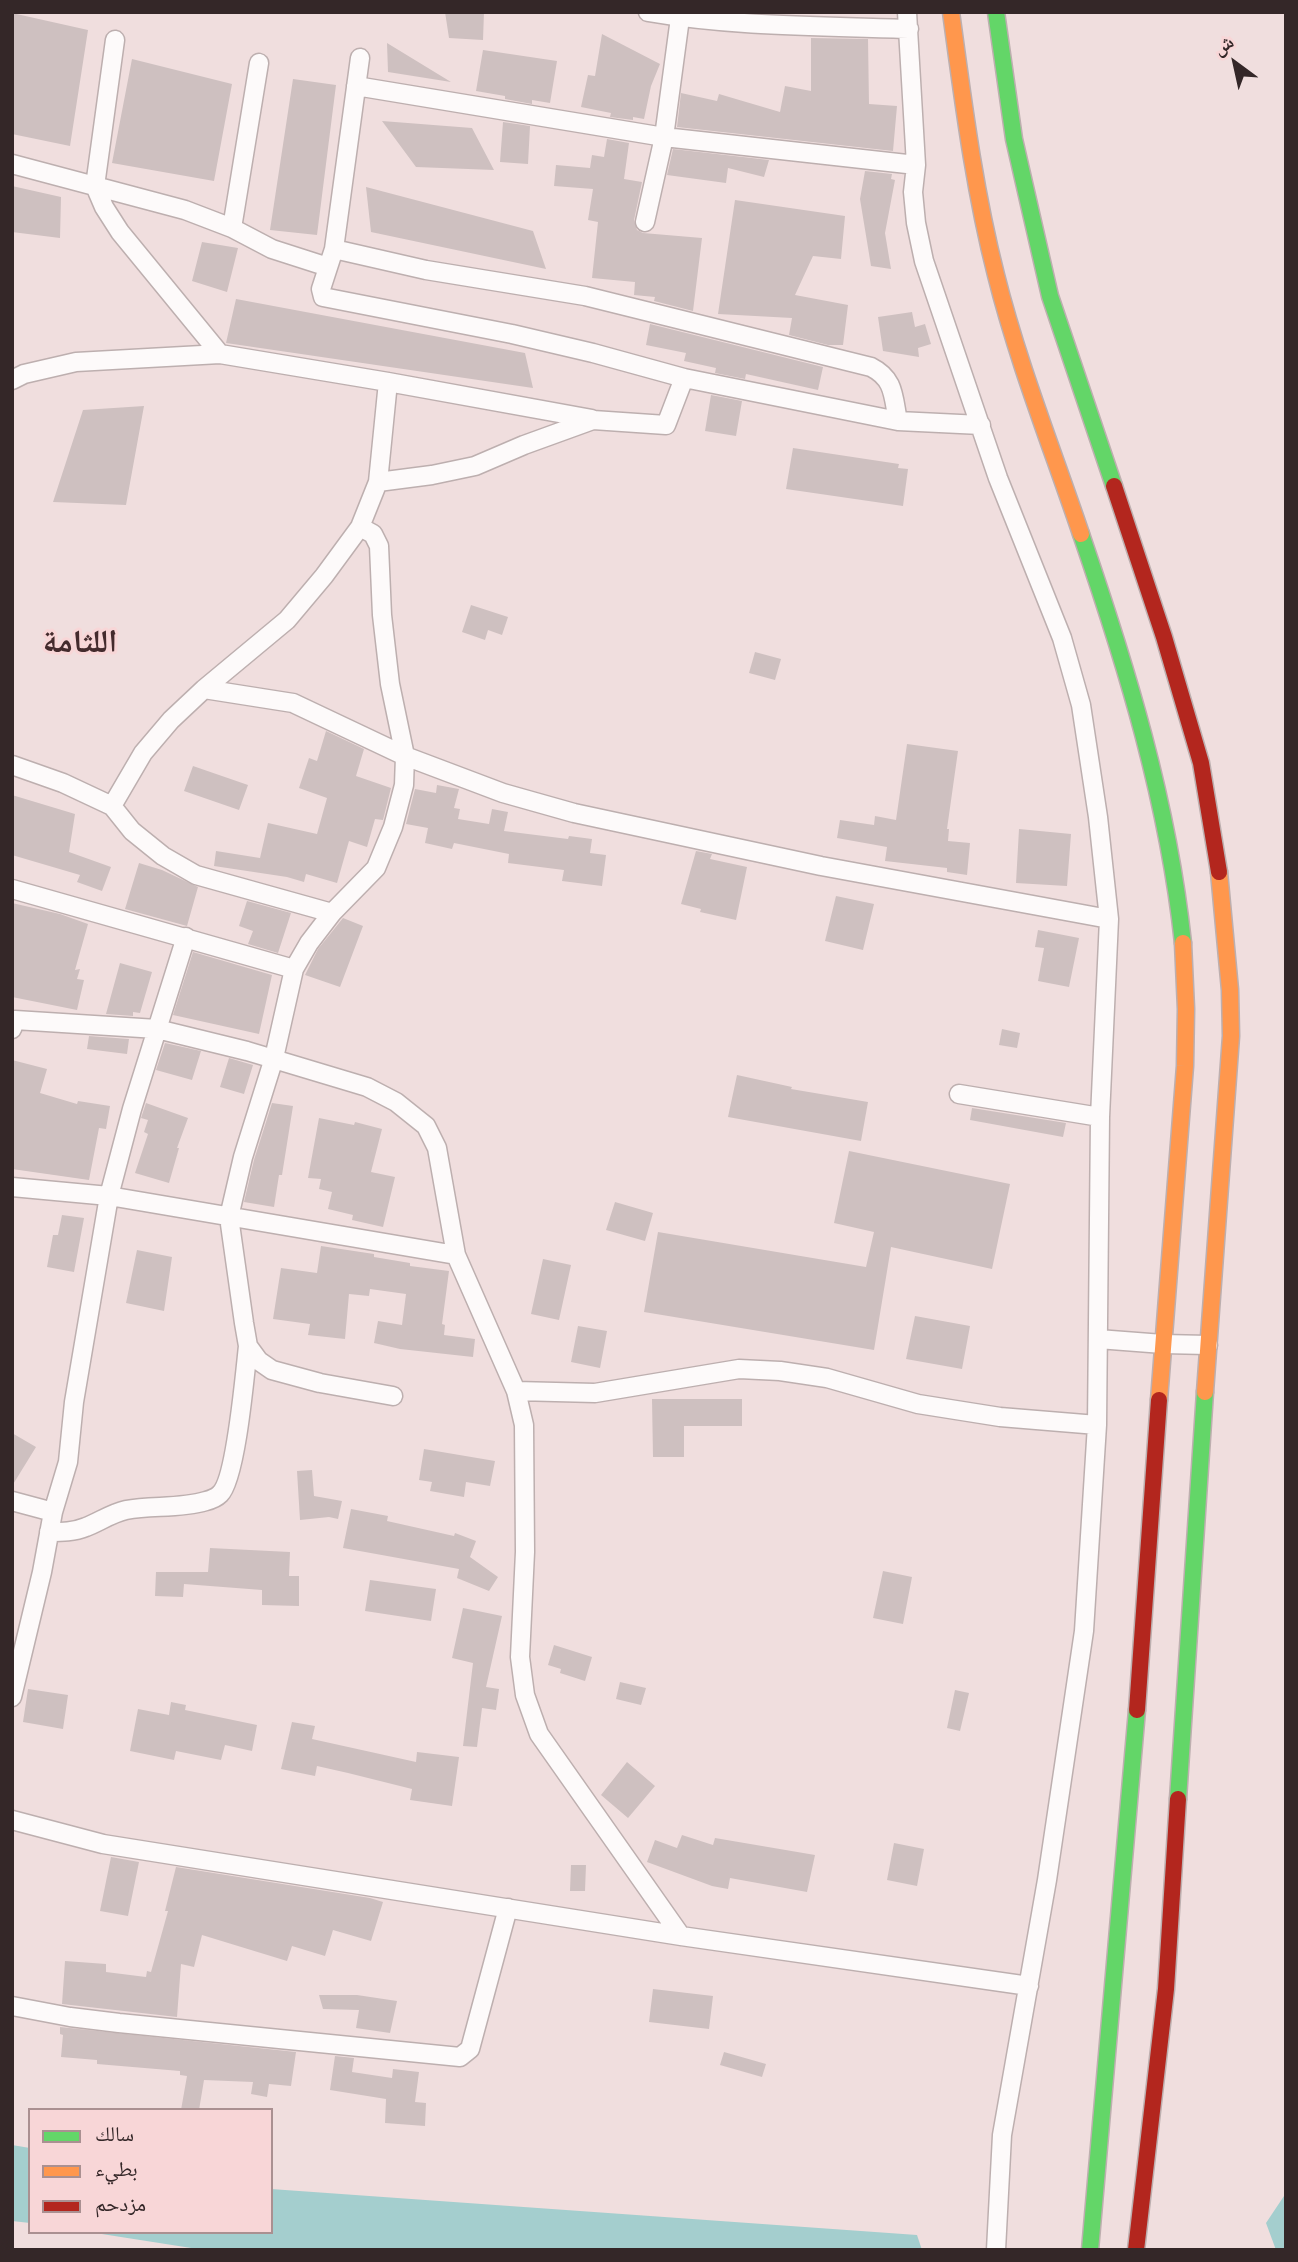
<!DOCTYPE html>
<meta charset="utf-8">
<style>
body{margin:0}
#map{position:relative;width:1298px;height:2262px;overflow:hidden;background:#f0dede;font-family:Figtree,"Noto Naskh Arabic",sans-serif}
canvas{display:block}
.frame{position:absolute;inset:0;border:14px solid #342728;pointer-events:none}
.legend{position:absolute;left:28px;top:2108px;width:245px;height:126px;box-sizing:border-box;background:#f8d6d7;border:2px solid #aa9091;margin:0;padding:9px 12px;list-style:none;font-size:21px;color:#342728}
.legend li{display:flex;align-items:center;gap:14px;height:35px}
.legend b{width:35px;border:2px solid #aa9091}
.north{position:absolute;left:1200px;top:28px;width:70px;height:70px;-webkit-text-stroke:5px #f8d6d7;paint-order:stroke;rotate:327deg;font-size:19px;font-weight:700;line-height:28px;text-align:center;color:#342728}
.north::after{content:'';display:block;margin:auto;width:24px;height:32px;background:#342728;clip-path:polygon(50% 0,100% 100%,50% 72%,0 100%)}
</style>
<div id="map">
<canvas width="1298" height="2262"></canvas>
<div class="frame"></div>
<ul class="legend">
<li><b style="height:9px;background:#63d668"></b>سالك</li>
<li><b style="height:9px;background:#ff974d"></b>بطيء</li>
<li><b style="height:9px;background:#b3261e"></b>مزدحم</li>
</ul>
<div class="north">ش</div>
</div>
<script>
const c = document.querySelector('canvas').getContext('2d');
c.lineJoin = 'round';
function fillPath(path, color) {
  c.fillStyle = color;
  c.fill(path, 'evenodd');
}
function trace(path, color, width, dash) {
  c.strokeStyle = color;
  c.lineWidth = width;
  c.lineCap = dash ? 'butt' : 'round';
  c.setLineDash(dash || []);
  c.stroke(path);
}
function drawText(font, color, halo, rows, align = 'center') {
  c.font = font + ' Figtree,"Noto Naskh Arabic",sans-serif';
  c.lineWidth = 6;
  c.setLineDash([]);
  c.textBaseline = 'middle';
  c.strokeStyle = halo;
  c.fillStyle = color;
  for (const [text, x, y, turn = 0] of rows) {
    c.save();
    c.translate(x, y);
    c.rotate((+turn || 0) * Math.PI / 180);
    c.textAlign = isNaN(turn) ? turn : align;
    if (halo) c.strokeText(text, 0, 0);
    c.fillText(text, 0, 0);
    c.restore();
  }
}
fillPath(new Path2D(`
 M12 2145 30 2148V2223L12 2221Z
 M271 2189 917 2235 922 2250H204L89 2232H271Z
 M1286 2193V2250H1276L1266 2223Z`), '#a4cece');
fillPath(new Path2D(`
 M445 12H484L483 40 449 38Z
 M12 13 88 30 70 146 12 134Z
 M602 34 660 64 651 86 644 119 633 117V120L610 117 611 113 581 107 588 75 595 76Z
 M811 38 868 39 869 104 897 106 893 151 677 127 681 93 717 101 719 94 780 112 785 86 811 91Z
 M387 43 451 82 388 72Z
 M483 50 557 61 550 103 532 100V104L505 99V96L476 91Z
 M132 59 232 84 214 181 112 163Z
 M293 79 336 85 317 235 270 230Z
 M382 121 472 128 494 170 416 167Z
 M503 122 530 126 528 164 500 162Z
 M607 139 629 143 624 179 642 182 634 220 637 230 643 233 702 238 693 311 654 301 655 297 634 295 635 282 592 278 598 222 588 220 593 189 554 186 556 165 590 168 592 155 604 157Z
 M673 149 769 160 764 177 728 168 726 183 667 175Z
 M865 171 892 174 891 179 895 180 885 233 891 269 871 266 860 199Z
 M12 186 61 197 60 238 12 232Z
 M366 187 533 231 546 269 371 232Z
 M735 200 845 216 841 259 813 256 795 295 848 305 843 345H828L789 335 792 318 718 314Z
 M202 242 238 248 227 292 192 281Z
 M236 299 525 353 533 388 226 343Z
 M912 312 915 327 925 324 931 344 918 348 919 357 883 351 878 317Z
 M650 324 823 367 818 390 746 374 745 379 715 373 716 368 684 361 686 353 646 345Z
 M711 395 742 401 736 436 705 431Z
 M144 406 126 505 53 502 83 410Z
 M793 448 899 464 898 468 908 469 903 506 786 489Z
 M471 605 508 617 502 635 488 630 485 640 462 632Z
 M755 652 781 659 775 680 749 673Z
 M326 731 364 749 356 776 391 788 383 820 375 819 367 847 349 841 337 883 306 874 304 882 287 877 214 866 216 851 260 858 268 823 317 834 327 798 299 788 309 758 317 761Z
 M907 744 958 751 947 829H949L948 841 970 843 967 875 947 872V868L885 861 887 847 837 838 840 820 874 825 875 816 896 820Z
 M193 766 248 785 239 810 184 791Z
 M437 785 459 789 454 808 460 809 458 819 489 824 492 809 508 812 504 831 568 839 569 836 592 839 590 853 606 855 602 886 562 881 564 870 508 863 509 854 454 843 452 849 425 843 428 828 406 824 415 789 436 793Z
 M12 795 75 814 69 852 111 867 102 891 77 882 80 875 12 855Z
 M1019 829 1071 834 1067 886 1016 883Z
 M696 851 712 854 710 859 747 867 736 920 700 912 701 909 681 904Z
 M139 863 162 870 198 887 187 926 125 909Z
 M836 896 874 904 863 950 825 941Z
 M247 901 291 913 278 953 248 944 253 931 239 926Z
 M12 903 60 914 88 924 75 970 80 969 77 979 84 980 77 1010 12 997Z
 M343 918 363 926 340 987 305 975 318 949Z
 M1038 930 1079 938 1069 987 1038 981 1044 948 1035 947Z
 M193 952 272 975 259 1034 173 1015Z
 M120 963 152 972 140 1013 133 1012V1016L106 1014Z
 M1002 1029 1020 1033 1017 1048 999 1045Z
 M89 1036 129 1039 127 1054 87 1049Z
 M165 1043 201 1051 192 1080 156 1070Z
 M229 1058 253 1065 244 1094 220 1087Z
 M12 1060 47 1069 40 1093 77 1104 78 1101 110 1106 106 1129 99 1128 89 1180 12 1169Z
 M737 1075 792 1087 791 1089 868 1102 861 1141 728 1117Z
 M146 1103 188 1118 177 1148H179L169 1183 135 1173 148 1134 144 1132 148 1120 141 1118Z
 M272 1103 293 1106 282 1175H279L274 1207 244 1202 254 1160Z
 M972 1108 1066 1123 1063 1137 970 1120Z
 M319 1118 354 1125 355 1122 382 1129 371 1172 395 1177 383 1227 352 1220 353 1215 328 1209 332 1192 319 1189 321 1179 308 1178Z
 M849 1151 1010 1184 992 1269 891 1247 874 1350 644 1312 658 1232 866 1267 874 1232 834 1223Z
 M615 1202 653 1213 645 1241 606 1230Z
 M62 1215 84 1218 74 1272 47 1267 53 1235H58Z
 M321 1246 374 1254V1257L410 1263V1266L449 1271 442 1324 445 1325 444 1335 475 1339 473 1357 400 1349 374 1343 378 1321 402 1325 406 1294 370 1289 369 1296 349 1294 345 1339 308 1335 310 1324 273 1319 281 1268 317 1273Z
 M137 1250 172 1257 164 1311 126 1303Z
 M543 1259 571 1265 559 1320 531 1314Z
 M915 1316 970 1326 962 1369 906 1359Z
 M578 1326 607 1331 600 1368 571 1362Z
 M652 1399H742V1426H684V1457H653Z
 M12 1433 36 1447 12 1486Z
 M424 1449 495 1461 490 1486 466 1482 464 1497 430 1491 432 1482 419 1480Z
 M312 1470 314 1496 342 1501 338 1519 329 1517 300 1520 297 1471Z
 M351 1509 388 1516 387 1521 454 1536 455 1533 476 1541 470 1557 498 1577 489 1591 457 1578 459 1569 343 1548Z
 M210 1548 290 1552 289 1576H299V1606L262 1605V1590L184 1584 183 1597 155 1596 156 1572H208Z
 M883 1571 912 1577 903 1624 873 1618Z
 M370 1580 436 1589 431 1621 365 1611Z
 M463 1608 502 1616 486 1687 499 1689 496 1710 482 1708 477 1747 463 1746 473 1663 452 1658Z
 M554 1645 592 1657 585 1681 560 1673 561 1669 548 1665Z
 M620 1682 646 1688 641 1705 616 1699Z
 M28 1689 68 1695 63 1729 23 1722Z
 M955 1690 969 1693 960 1731 947 1728Z
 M171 1702 186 1705 185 1710 257 1725 252 1751 225 1745 221 1760 176 1751 174 1760 130 1751 138 1709 169 1715Z
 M292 1722 315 1726 312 1739 416 1762 417 1752 459 1757 452 1806 410 1800 412 1789 348 1773 317 1766 315 1776 281 1769Z
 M627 1762 655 1786 628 1818 601 1795Z
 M682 1835 713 1845 715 1838 815 1855 807 1892 730 1878 728 1889 712 1886 647 1862 655 1840 677 1848Z
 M894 1843 924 1849 917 1886 887 1880Z
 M111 1857 139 1862 128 1916 100 1911Z
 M571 1865H586L585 1891H570Z
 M176 1867 370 1898 383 1902 371 1941 333 1930 325 1956 292 1946 287 1961 202 1935 194 1967 181 1964 177 2017 62 2004 65 1961 106 1964V1972L146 1977 147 1971 151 1972 168 1911H165Z
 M653 1989 713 1996 709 2029 649 2022Z
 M319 1995H357L397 2001 390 2033 356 2028 359 2010 323 2009Z
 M60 2027 296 2052 291 2086 269 2084 267 2097 251 2094 253 2082 204 2080 199 2110H181L187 2076 180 2075V2071L97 2064V2060L61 2057 63 2035 60 2034Z
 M724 2052 766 2064 762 2077 720 2065Z
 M335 2056 354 2058 352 2072 392 2078 393 2069 419 2072 415 2102 426 2103 425 2126 385 2123 386 2099 330 2090Z`), '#cec0c0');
const street = new Path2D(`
 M648 12C734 27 823 26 909 29
 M907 12 916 165 913 192 916 223 924 261 998 478 1062 638 1081 705 1098 817 1109 919 1100 1117 1097 1425 1084 1631 1047 1880 1002 2135 996 2250
 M115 40 95 186 104 207 120 232 220 354
 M360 58 334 249 321 289 323 297 512 334 593 353 684 378
 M356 86 664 137 916 165
 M12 164 185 210 232 228 272 249 328 267
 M645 222 664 137 680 18
 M232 228 259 63
 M334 249 426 270 585 296 871 367C895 379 893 397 898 421
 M12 380 24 374 76 362 220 354 388 382 592 419
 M378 482 432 475 475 466 524 445 593 420 666 425 684 378 898 421 981 425
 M360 527 373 534 379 546 382 615 390 684 405 756 404 785 393 827 376 868 332 913 309 943 294 969 274 1058 243 1157 229 1217 244 1323 248 1346 259 1361 272 1370 320 1383 393 1396
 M204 689 293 703 405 756 503 793 574 813 821 866 1109 919
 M12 765 63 783 112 806 143 753 171 720 204 689 287 620 324 576 360 527 378 482 388 382
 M112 806 132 831 163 856 196 875 332 913
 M12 889 294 969
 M12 1029 15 1020 157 1029 247 1051 367 1087 396 1102 426 1126 437 1148 456 1255 516 1391 524 1425 525 1552 520 1657 525 1695 539 1734 681 1936
 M959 1094 1100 1117
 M12 1187 109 1196 456 1255
 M1098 1339 1163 1344 1208 1345
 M516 1391 595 1393 739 1369 780 1371 827 1378 918 1404 1000 1417 1097 1425
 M12 1501 53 1512
 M49 1532C62 1532 74 1532 86 1527 99 1522 112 1513 126 1510 152 1505 179 1509 206 1501 210 1500 217 1497 220 1494 236 1479 245 1373 248 1346
 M12 1697 42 1572 53 1512 68 1462 74 1402 109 1196 132 1109 186 937
 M12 1820 103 1844 681 1936 1029 1986
 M12 2006 70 2017 119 2023 460 2057 470 2049 508 1908`);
const fast = new Path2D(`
 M996 12 1014 139 1050 296 1114 486
 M1081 534C1127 668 1168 802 1183 943
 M1178 1799 1205 1392
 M1090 2250 1137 1710`);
const slow = new Path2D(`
 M951 12C963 100 974 189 996 275 1018 363 1052 448 1081 534
 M1205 1392 1231 1036 1230 990 1219 872
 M1159 1400 1185 1066 1186 1009 1183 943`);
const jam = new Path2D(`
 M1114 486 1164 637 1201 763 1219 872
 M1137 1710 1159 1400
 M1136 2250 1166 1989 1178 1799`);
trace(street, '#bdafaf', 21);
trace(fast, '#bdafaf', 19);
trace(slow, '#bdafaf', 19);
trace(jam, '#bdafaf', 19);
trace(street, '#fdfafa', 18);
trace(fast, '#63d668', 16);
trace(slow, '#ff974d', 16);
trace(jam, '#b3261e', 16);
drawText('bold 32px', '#442b2d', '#f8d6d7', [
 ["اللثامة",80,643]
]);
</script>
